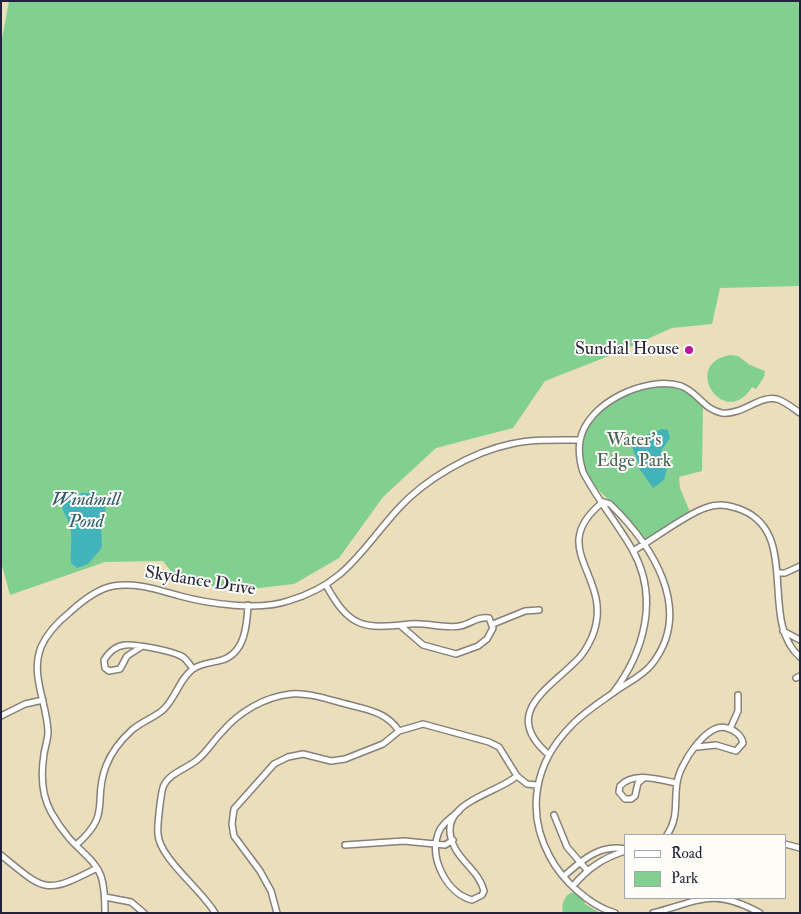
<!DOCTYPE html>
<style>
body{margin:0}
#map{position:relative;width:801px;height:914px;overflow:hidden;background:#ebdebb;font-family:"IM FELL Double Pica",serif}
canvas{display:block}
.frame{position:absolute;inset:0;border:2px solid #22223b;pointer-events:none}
.legend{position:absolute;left:624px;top:834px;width:162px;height:65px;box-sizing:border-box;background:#fdfcf7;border:1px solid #a5a5ac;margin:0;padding:6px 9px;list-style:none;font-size:15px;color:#22223b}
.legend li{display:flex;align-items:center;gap:10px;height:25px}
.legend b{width:25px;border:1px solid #a5a5ac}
</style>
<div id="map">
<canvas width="801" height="914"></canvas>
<div class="frame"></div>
<ul class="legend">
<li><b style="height:6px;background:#fff"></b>Road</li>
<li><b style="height:14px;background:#82d08f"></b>Park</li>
</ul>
</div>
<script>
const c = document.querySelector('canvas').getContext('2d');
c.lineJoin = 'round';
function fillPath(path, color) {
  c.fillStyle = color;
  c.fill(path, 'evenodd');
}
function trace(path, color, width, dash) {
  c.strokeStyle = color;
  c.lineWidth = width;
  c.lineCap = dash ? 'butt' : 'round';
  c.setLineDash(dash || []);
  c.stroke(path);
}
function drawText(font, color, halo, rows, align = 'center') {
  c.font = font + ' "IM FELL Double Pica",serif';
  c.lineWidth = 4;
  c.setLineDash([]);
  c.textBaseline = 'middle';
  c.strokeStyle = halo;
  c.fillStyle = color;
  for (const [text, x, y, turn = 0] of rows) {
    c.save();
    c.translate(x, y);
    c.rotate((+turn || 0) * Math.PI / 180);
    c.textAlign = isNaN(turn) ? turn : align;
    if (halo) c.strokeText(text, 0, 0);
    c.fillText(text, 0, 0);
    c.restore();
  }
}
fillPath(new Path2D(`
 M9 1H800V286L720 288 712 324 672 328 614 354 545 381 513 428 436 448 383 497 339 558 294 584 242 590 180 583 163 561 105 562 10 595 1 562V44Z
 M730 355 738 356 750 365 765 371 764 377 756 389 752 387C725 431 680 364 730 355Z
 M653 387C675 386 687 390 703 406L702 471 679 477 680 488 690 512 646 539 592 483C561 431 606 398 653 387Z
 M574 892 584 899 585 904 600 913H563C561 904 564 894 574 892Z`), '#82d08f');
fillPath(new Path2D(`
 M662 429 668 430 670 438 661 451 663 461 668 465 664 480 653 488 638 467C639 457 630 450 632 440Z
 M82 493H96C113 508 102 512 101 529 101 536 103 542 101 549L88 564 77 568 71 563C70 552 72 542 71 531 69 510 47 505 82 493Z`), '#43b3bb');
const minor = new Path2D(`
 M603 502 610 504C651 544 695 609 652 664 642 677 626 683 613 693 599 703 583 713 571 726 535 762 525 811 550 857 562 880 590 906 615 913
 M633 551C654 539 685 515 705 508 718 503 729 505 742 510 801 534 758 621 800 657
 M777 573H785L800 566
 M326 585C350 629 364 629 410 624 426 622 444 629 460 626 471 624 477 616 489 618L493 628 487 639 478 646 456 654 423 645 401 626
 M493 624 525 611 539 610
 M783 631 800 640
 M141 647 127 656 120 669 109 671 105 668 104 660C109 652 115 646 125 645 137 644 173 651 183 657 187 660 190 665 193 669
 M796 678 800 676
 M613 693C644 652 660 598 632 549 617 523 597 499 583 472 580 462 578 452 580 441 586 403 647 375 681 386 698 392 704 410 722 413 743 415 759 395 777 399 784 401 793 408 800 413
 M1 716 25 704 43 700
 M730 729 738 711V695
 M548 754C502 714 547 690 575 662 582 656 588 646 592 637 617 577 543 550 603 502
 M644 778 638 783 635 796 631 799H625L619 792 620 786C634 771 659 780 677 783
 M459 811C451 818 441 824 438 834 429 859 447 893 472 900L482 895 484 891C480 874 465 865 456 850 430 804 493 796 517 776
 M554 815 567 847 587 870
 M667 835C679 817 674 802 677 783 679 765 707 721 727 728 735 730 742 736 743 743L736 751 716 745 697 747
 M785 844 800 848
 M76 845C113 813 92 802 106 766 111 753 122 739 132 730 142 721 156 717 164 709 176 697 180 678 193 669 201 663 213 663 222 660 245 653 247 625 248 605
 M345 845 404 841 445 845 453 840
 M1 855C45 891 45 895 97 868
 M564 876C582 860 600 844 625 849
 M573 886C588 868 603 858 625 851
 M105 897 131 902 144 913
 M105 913C105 901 105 888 101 876 95 860 80 851 69 838 63 831 56 821 51 812 41 794 41 773 44 754 45 747 48 739 48 732 47 702 30 676 41 647 47 633 59 621 70 612 81 602 97 589 113 586 136 582 158 590 180 596 210 604 259 611 288 601 346 584 360 551 398 509 425 479 472 452 511 444 534 439 557 440 580 440
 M215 913C202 890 159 858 158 834 157 827 161 790 164 785 170 773 186 769 197 760 207 752 213 741 222 732 239 712 264 697 291 694 309 692 332 701 350 705 370 710 387 713 399 731
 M277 913 271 891 260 871 234 836 232 824 234 809 274 764 288 757 303 754 331 761 345 759 383 744 399 731 423 724 489 742 499 747 517 776 527 784 536 785
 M653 913C700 901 712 887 760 913`);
trace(minor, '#86807b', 8);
trace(minor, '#fff', 5);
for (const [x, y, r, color] of [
 [689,350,5,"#b5179e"]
]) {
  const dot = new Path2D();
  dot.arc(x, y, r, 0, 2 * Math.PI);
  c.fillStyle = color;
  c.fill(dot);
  trace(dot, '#fdfcf7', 2);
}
drawText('18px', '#22223b', '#fdfcf7', [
 ["Sundial House",679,350]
], 'right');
drawText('18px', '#445f58', '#fdfcf7', [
 ["Water's",634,441],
 ["Edge Park",634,462]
]);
drawText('18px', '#22223b', '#fdfcf7', [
 ["Skydance Drive",200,582,9]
]);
drawText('italic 19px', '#2f5c6e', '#fdfcf7', [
 ["Windmill",86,501],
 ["Pond",86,523]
]);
</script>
